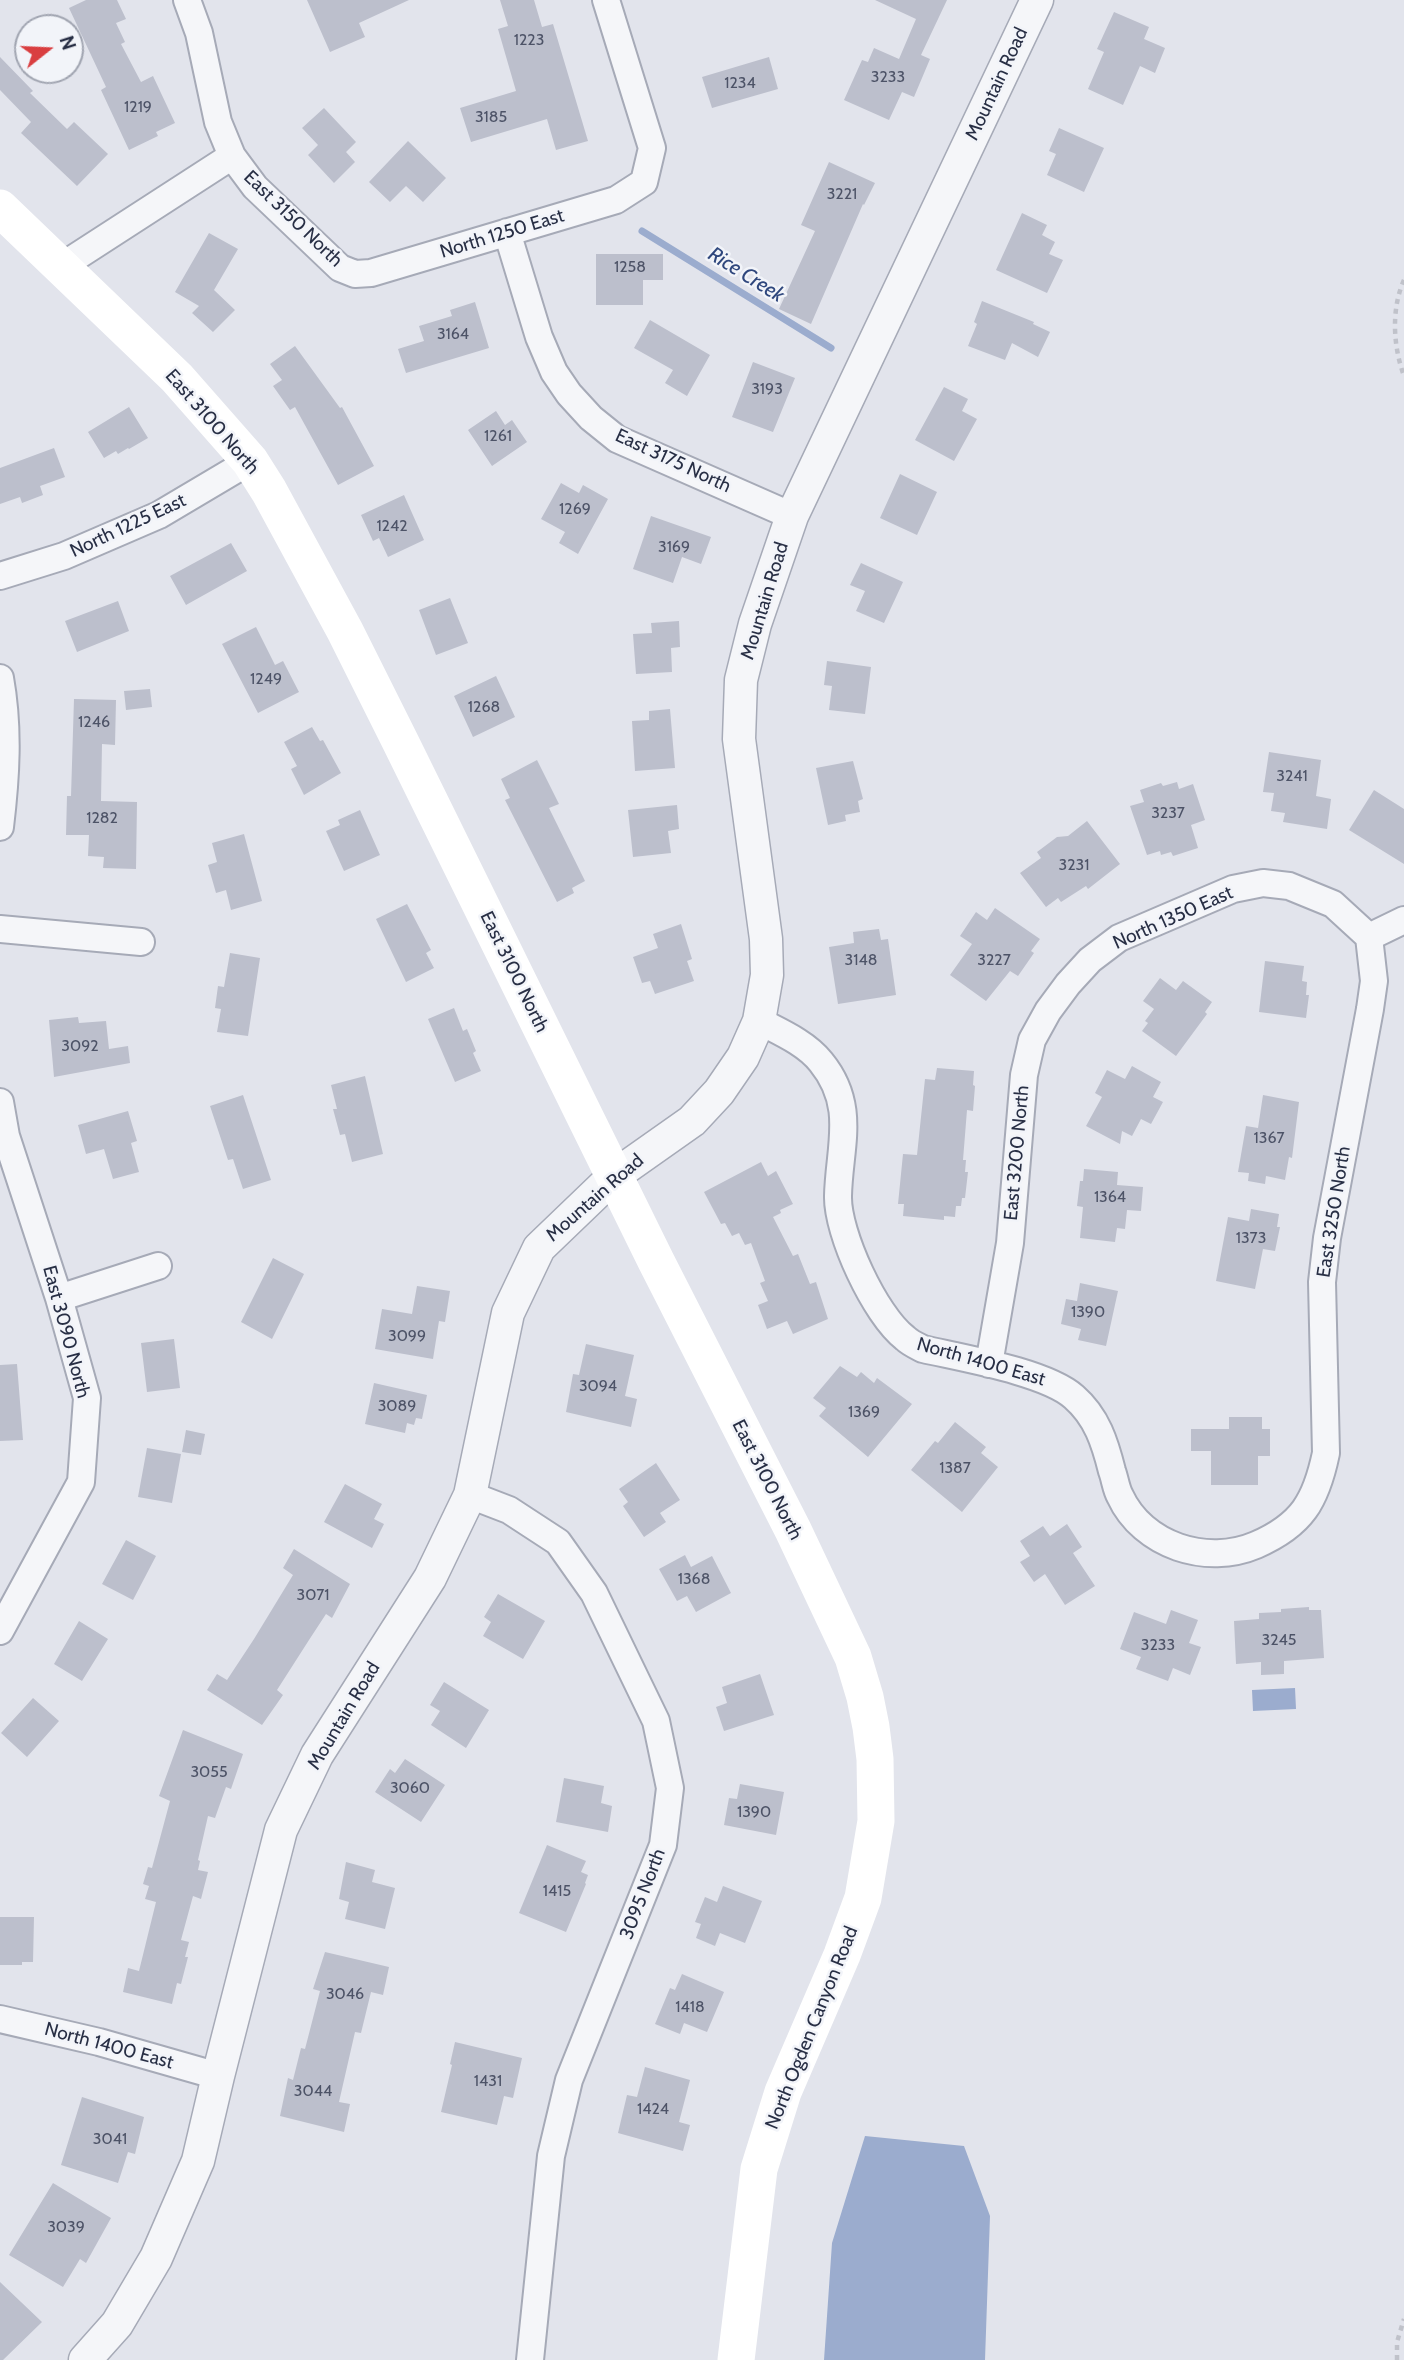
<!DOCTYPE html>
<style>
body{margin:0}
#map{position:relative;width:1404px;height:2360px;overflow:hidden;background:#e2e4ec;font-family:Cabin,sans-serif}
canvas{display:block}
.north{position:absolute;left:14px;top:14px;width:70px;height:70px;box-sizing:border-box;background:#f2f4f9;border:2px solid #a1a5b1;border-radius:50%;rotate:72deg;font-size:19px;font-weight:700;line-height:28px;text-align:center;color:#282f45}
.north::after{content:'';display:block;margin:auto;width:24px;height:32px;background:#d93e40;clip-path:polygon(50% 0,100% 100%,50% 72%,0 100%)}
</style>
<div id="map">
<canvas width="1404" height="2360"></canvas>
<div class="north">N</div>
</div>
<script>
const c = document.querySelector('canvas').getContext('2d');
c.lineJoin = 'round';
function fillPath(path, color) {
  c.fillStyle = color;
  c.fill(path, 'evenodd');
}
function trace(path, color, width, dash) {
  c.strokeStyle = color;
  c.lineWidth = width;
  c.lineCap = dash ? 'butt' : 'round';
  c.setLineDash(dash || []);
  c.stroke(path);
}
function drawText(font, color, halo, rows, align = 'center') {
  c.font = font + ' Cabin,sans-serif';
  c.lineWidth = 5;
  c.setLineDash([]);
  c.textBaseline = 'middle';
  c.strokeStyle = halo;
  c.fillStyle = color;
  for (const [text, x, y, turn = 0] of rows) {
    c.save();
    c.translate(x, y);
    c.rotate((+turn || 0) * Math.PI / 180);
    c.textAlign = isNaN(turn) ? turn : align;
    if (halo) c.strokeText(text, 0, 0);
    c.fillText(text, 0, 0);
    c.restore();
  }
}
fillPath(new Path2D(`
 M1295 1688 1296 1709 1253 1711 1252 1690Z
 M865 2136 964 2146 990 2216 985 2360H824L832 2243Z`), '#9bacce');
trace(new Path2D(`
 M642 231 831 348`), '#9bacce', 7);
fillPath(new Path2D(`
 M86 0H117L126 19 116 23 125 42 121 44 141 82 153 76 175 123 156 132 158 136 129 150 101 90 106 87 69 8Z
 M307 0H409L359 23 365 37 330 52Z
 M500 0H534L542 27 553 24 588 141 556 150 547 119 471 142 460 108 516 91 498 29 508 26Z
 M875 0H947L921 55 930 59 914 97 902 92 889 120 844 100 862 60 868 62 874 48 899 59 916 19Z
 M1114 12 1149 27 1144 39 1165 48 1155 73 1140 66 1123 105 1088 89 1104 52 1097 49Z
 M0 57 33 91 30 93 67 129 74 122 108 154 77 186 21 133 31 122 0 90Z
 M769 57 778 89 712 108 702 77Z
 M324 108 356 142 346 152 355 162 334 183 308 155 318 145 302 128Z
 M1059 128 1104 148 1084 192 1047 175 1056 154 1049 151Z
 M408 141 446 178 423 202 406 186 390 202 369 182Z
 M829 162 875 183 864 205 863 204 811 324 779 309 815 231 801 225Z
 M1022 213 1047 225 1042 235 1055 242 1049 254 1063 260 1047 293 996 270Z
 M209 233 238 249 214 290 235 310 213 332 192 313 199 306 175 292Z
 M596 254H663V280H643V305H596Z
 M982 301 1034 322 1033 324 1050 332 1038 357 1012 343 1005 360 968 346 977 324 974 322Z
 M475 302 489 348 406 373 398 349 424 341 419 326 452 316 450 310Z
 M650 320 710 355 687 396 665 383 673 370 634 348Z
 M295 346 340 408 342 407 374 466 338 485 295 407 290 410 273 386 282 380 270 364Z
 M753 362 795 378 773 432 732 417Z
 M944 387 968 399 962 411 977 419 954 461 915 440Z
 M129 407 148 438 129 449 128 448 118 454 116 451 104 458 88 432Z
 M496 411 505 425 512 420 527 442 492 466 468 430Z
 M54 448 65 477 40 486 43 495 22 503 20 497 0 504V468Z
 M900 474 937 492 917 535 880 518Z
 M561 483 579 493 583 485 608 499 578 554 559 543 565 532 541 519Z
 M404 495 424 540 388 557 379 538 373 541 361 515Z
 M651 516 711 537 701 564 682 557 673 583 633 569Z
 M231 543 247 571 186 605 170 576Z
 M861 563 903 582 884 623 856 611 865 591 850 585Z
 M450 598 468 643 436 655 419 610Z
 M118 601 129 631 77 652 65 621Z
 M679 621 680 647 671 648 672 672 636 674 633 634 652 633 651 623Z
 M256 627 275 665 283 661 299 692 258 713 222 644Z
 M827 661 871 667 865 714 829 710 832 686 824 685Z
 M496 676 515 717 473 737 454 696Z
 M150 689 152 707 126 710 124 691Z
 M74 699 116 700 115 745 102 744 101 801 137 802 136 869 103 868 104 857 88 856 89 835H66L67 796H71Z
 M670 709 675 768 635 771 632 721 649 720V711Z
 M312 727 320 741 323 740 341 773 304 795 291 769 297 766 284 742Z
 M1269 752 1321 760 1316 796 1331 799 1327 829 1283 822 1285 813 1271 811 1274 793 1263 792Z
 M537 760 559 804 549 808 585 881 572 888 574 893 557 902 505 800 510 798 501 779Z
 M853 761 863 799 858 801 860 812 845 815 846 821 828 825 816 768Z
 M1177 782 1179 789 1193 784 1205 820 1191 825 1198 848 1173 856 1171 852 1161 855 1160 851 1147 855 1130 806 1144 802 1140 790 1161 783 1163 786Z
 M1374 790 1404 809V864L1349 830Z
 M677 805 679 829 668 831 671 853 633 857 628 810Z
 M360 810 380 855 344 871 326 831 340 825 338 820Z
 M1087 821 1120 864 1088 889 1086 886 1061 902 1058 898 1046 907 1020 873 1041 858 1037 852 1057 837 1068 836Z
 M244 834 262 901 231 910 226 890 216 893 208 865 217 862 212 843Z
 M407 904 431 950 426 953 434 968 406 982 376 919Z
 M995 908 1040 939 1031 951 1034 953 1018 976 1010 971 986 1001 950 975 972 944 960 936 976 912 987 920Z
 M681 924 692 959 687 961 694 981 655 994 650 981 642 983 633 957 658 948 653 934Z
 M879 929 881 940 888 939 896 995 838 1004 829 947 854 943 853 932Z
 M230 953 260 958 248 1036 217 1032 221 1009 215 1008 218 986 224 987Z
 M1265 961 1304 966 1302 981 1307 982 1306 995H1309L1306 1018 1259 1012Z
 M1160 978 1176 990 1183 981 1212 1002 1205 1012 1207 1014 1176 1056 1142 1031 1148 1023 1145 1021 1154 1009 1143 1001Z
 M454 1008 463 1031 467 1029 476 1051 473 1053 481 1071 455 1082 428 1019Z
 M78 1017 79 1023 106 1021 109 1049 128 1046 130 1063 54 1077 49 1020Z
 M1132 1066 1161 1082 1153 1097 1163 1102 1151 1124 1141 1119 1132 1136 1122 1131 1120 1144 1086 1126 1102 1097 1095 1093 1107 1070 1125 1079Z
 M937 1068 974 1071 973 1085 975 1086 973 1111 967 1110 963 1160H966L965 1172H968L965 1198H962L961 1206H956L955 1217 944 1216V1220L903 1216 904 1204H898L903 1154 917 1155 925 1079 935 1080Z
 M365 1076 383 1154 352 1162 345 1134 340 1135 333 1109H337L331 1085Z
 M243 1095 271 1180 243 1189 233 1159 228 1160 210 1106Z
 M1263 1095 1299 1102 1292 1158 1289 1157 1285 1180 1266 1176 1265 1184 1248 1181 1249 1173 1238 1172 1246 1126 1258 1128Z
 M128 1111 137 1141 131 1143 139 1172 113 1179 104 1149 86 1154 78 1125Z
 M761 1162 768 1176 776 1171 793 1204 780 1210 781 1213 773 1217 793 1256 798 1254 810 1284 816 1282 828 1319 793 1334 787 1321 767 1329 758 1305 768 1301 760 1283 765 1281 751 1243 745 1245 739 1233 732 1236 725 1223 721 1224 704 1192Z
 M1084 1169 1118 1172 1117 1185 1143 1187 1141 1211 1127 1210 1125 1229 1117 1228 1115 1242 1080 1238 1083 1207 1077 1206 1080 1181H1083Z
 M1251 1209 1279 1214 1277 1227H1280L1275 1251 1263 1249 1255 1289 1216 1281 1228 1217 1249 1221Z
 M273 1258 304 1274 272 1339 241 1322Z
 M1080 1283 1118 1291 1106 1346 1078 1340 1081 1329 1061 1324 1066 1299 1077 1301Z
 M417 1286 450 1291 445 1322 439 1321 433 1359 375 1349 382 1309 412 1314Z
 M174 1339 180 1388 147 1392 141 1343Z
 M586 1344 634 1355 625 1396 637 1399 631 1427 566 1412 573 1374 579 1375Z
 M17 1364 23 1440 0 1441V1365Z
 M840 1366 857 1377 861 1372 874 1383 877 1378 912 1404 868 1457 819 1416 826 1408 813 1398Z
 M374 1383 427 1395 422 1419 416 1418 414 1425 407 1423 405 1433 365 1424Z
 M1229 1417H1262V1429H1270V1456H1258V1485H1211V1451H1191V1429H1229Z
 M955 1422 986 1447 981 1453 998 1467 962 1512 911 1470 935 1441 938 1443Z
 M186 1430 205 1434 201 1455 182 1452Z
 M147 1448 181 1454 172 1503 138 1497Z
 M656 1463 680 1500 660 1513 666 1522 644 1537 623 1506 628 1502 619 1489Z
 M345 1484 382 1504 374 1519 384 1524 372 1548 324 1522Z
 M1067 1524 1082 1547 1073 1553 1095 1586 1065 1605 1045 1574 1034 1582 1020 1562 1030 1556 1020 1541 1043 1526 1050 1536Z
 M126 1540 156 1556 133 1600 102 1584Z
 M294 1549 350 1584 332 1618 326 1614 309 1640 277 1690 283 1695 262 1725 207 1690 217 1674 227 1680 254 1639 293 1575 283 1568Z
 M685 1555 691 1567 712 1556 731 1593 696 1612 687 1596 677 1601 659 1569Z
 M498 1594 545 1621 523 1659 483 1636 491 1622 484 1617Z
 M1309 1607V1610H1321L1324 1658 1284 1661V1674L1261 1675V1662L1236 1664 1234 1621 1259 1619V1613L1281 1612V1609Z
 M1171 1610 1198 1620 1189 1643 1201 1647 1190 1675 1173 1668 1168 1681 1136 1669 1141 1657 1120 1649 1134 1612 1166 1624Z
 M79 1621 108 1639 82 1681 54 1664Z
 M760 1674 774 1715 724 1731 716 1707 727 1703 722 1687Z
 M444 1682 489 1710 466 1748 431 1725 440 1711 430 1705Z
 M33 1698 59 1721 27 1757 1 1733Z
 M183 1730 243 1754 231 1789 226 1787 215 1818 208 1816 198 1860 200 1861 198 1870 208 1872 201 1899 193 1896 181 1940 189 1942 185 1957H188L181 1984 177 1983 172 2004 123 1992 128 1968 139 1971 156 1902 145 1899 149 1886 143 1884 148 1867 152 1868 170 1801 159 1796Z
 M405 1759 445 1785 421 1822 375 1792 390 1769 395 1773Z
 M564 1778 604 1786 601 1803 612 1806 608 1832 556 1822Z
 M740 1784 784 1792 776 1835 724 1825 729 1798 737 1799Z
 M547 1845 586 1861 581 1872 588 1875 585 1883 586 1884 566 1932 519 1913Z
 M346 1862 375 1870 372 1882 395 1888 385 1929 345 1919 349 1902 339 1899Z
 M723 1886 762 1901 745 1943 720 1933 715 1946 696 1938 701 1924 695 1922 705 1897 717 1902Z
 M0 1917H34L33 1962H22V1965H0Z
 M325 1952 389 1967 383 1995 371 1992 361 2033 355 2032 339 2102 350 2104 344 2132 280 2116 288 2078 293 2080 301 2048 305 2049 320 1991 313 1989Z
 M682 1974 724 1992 707 2032 684 2023 680 2034 655 2024 670 1988 675 1990Z
 M455 2042 522 2058 513 2098 504 2096 497 2125 441 2112 452 2065 450 2064Z
 M645 2067 690 2080 679 2122 690 2125 683 2151 618 2133 627 2095 637 2097Z
 M82 2097 144 2117 135 2154 128 2152 118 2183 61 2165Z
 M53 2183 111 2218 86 2263 80 2259 63 2287 9 2255Z
 M0 2282 42 2322 3 2360H0Z`), '#bcbfcc');
const minor = new Path2D(`
 M187 0 199 33 218 122 232 156 255 187 340 268 355 274 371 273 616 200 644 182 652 148 606 0
 M507 232 539 337 554 372 569 394 591 418 617 439 792 516
 M62 266 232 156
 M0 576 64 556 159 515 250 461
 M0 678C9 728 6 777 0 827
 M0 929 141 942
 M1369 937 1404 920
 M759 1021C780 1032 806 1043 821 1062 857 1106 839 1147 838 1196 837 1233 875 1315 905 1338 910 1343 917 1346 923 1349 962 1358 1046 1372 1074 1397 1097 1417 1105 1443 1112 1471 1115 1479 1116 1489 1120 1496 1143 1546 1207 1566 1256 1545 1302 1525 1316 1501 1326 1453L1322 1282 1327 1238 1370 1009 1374 981 1369 937
 M0 1102 6 1136 59 1298 87 1398 81 1482 0 1631
 M59 1298 158 1266
 M989 1364 1010 1243 1024 1075 1032 1040 1048 1011 1068 984 1090 960 1119 938 1233 889 1263 883 1289 886 1333 904 1369 937
 M470 1495 509 1510 558 1542 594 1593 656 1721 670 1788 663 1845 569 2080 551 2156 530 2360
 M0 2019 99 2042 218 2076`);
const tertiary = new Path2D(`
 M85 2360 117 2324 156 2258 198 2161 218 2076 281 1830 317 1755 430 1578 470 1495 508 1313 539 1248 614 1176 692 1121 719 1092 743 1057 759 1021 767 975 766 939 739 739 741 680 755 624 792 516 1037 0`);
trace(minor, '#a6aab7', 30);
trace(tertiary, '#a6aab7', 35);
trace(new Path2D(`
 M1404 280C1391 309 1393 346 1404 376
 M1397 2360V2342L1404 2319`), '#c0c2ca', 4.5, [5, 5]);
trace(minor, '#f5f6f9', 26);
trace(tertiary, '#f5f6f9', 32);
trace(new Path2D(`
 M0 208 177 378 250 461 269 491 345 631 401 743 656 1261 793 1530 853 1657 865 1697 871 1727 875 1759 876 1821 863 1898 842 1955 783 2092 759 2169 736 2360`), '#fff', 37);
drawText('16px', '#4d5367', null, [
 ["1223",529,40],
 ["3233",888,77],
 ["1234",740,83],
 ["1219",138,107],
 ["3185",491,117],
 ["3221",842,194],
 ["1258",630,267],
 ["3164",453,334],
 ["3193",767,389],
 ["1261",498,436],
 ["1269",575,509],
 ["1242",392,526],
 ["3169",674,547],
 ["1249",266,679],
 ["1268",484,707],
 ["1246",94,722],
 ["3241",1292,776],
 ["3237",1168,813],
 ["1282",102,818],
 ["3231",1074,865],
 ["3148",861,960],
 ["3227",994,960],
 ["3092",80,1046],
 ["1367",1269,1138],
 ["1364",1110,1197],
 ["1373",1251,1238],
 ["1390",1088,1312],
 ["3099",407,1336],
 ["3094",598,1386],
 ["3089",397,1406],
 ["1369",864,1412],
 ["1387",955,1468],
 ["1368",694,1579],
 ["3071",313,1595],
 ["3245",1279,1640],
 ["3233",1158,1645],
 ["3055",209,1772],
 ["3060",410,1788],
 ["1390",754,1812],
 ["1415",557,1891],
 ["3046",345,1994],
 ["1418",690,2007],
 ["1431",488,2081],
 ["3044",313,2091],
 ["1424",653,2109],
 ["3041",110,2139],
 ["3039",66,2227]
]);
drawText('19px', '#282f45', '#f2f4f9', [
 ["Mountain Road",997,84,-65],
 ["East 3150 North",293,219,44],
 ["North 1250 East",502,234,-17],
 ["East 3100 North",212,422,49],
 ["East 3175 North",673,461,25],
 ["North 1225 East",128,526,-25],
 ["Mountain Road",765,601,-73],
 ["North 1350 East",1173,918,-24],
 ["East 3100 North",514,972,64],
 ["East 3200 North",1017,1153,-85],
 ["Mountain Road",595,1198,-41],
 ["East 3250 North",1334,1212,-81],
 ["East 3090 North",66,1332,75],
 ["North 1400 East",981,1362,16],
 ["East 3100 North",767,1480,63],
 ["Mountain Road",344,1716,-59],
 ["3095 North",643,1894,-69],
 ["North Ogden Canyon Road",812,2028,-68],
 ["North 1400 East",109,2046,15]
]);
drawText('italic 21px', '#2f477d', '#f2f4f9', [
 ["Rice Creek",746,275,32]
]);
</script>
